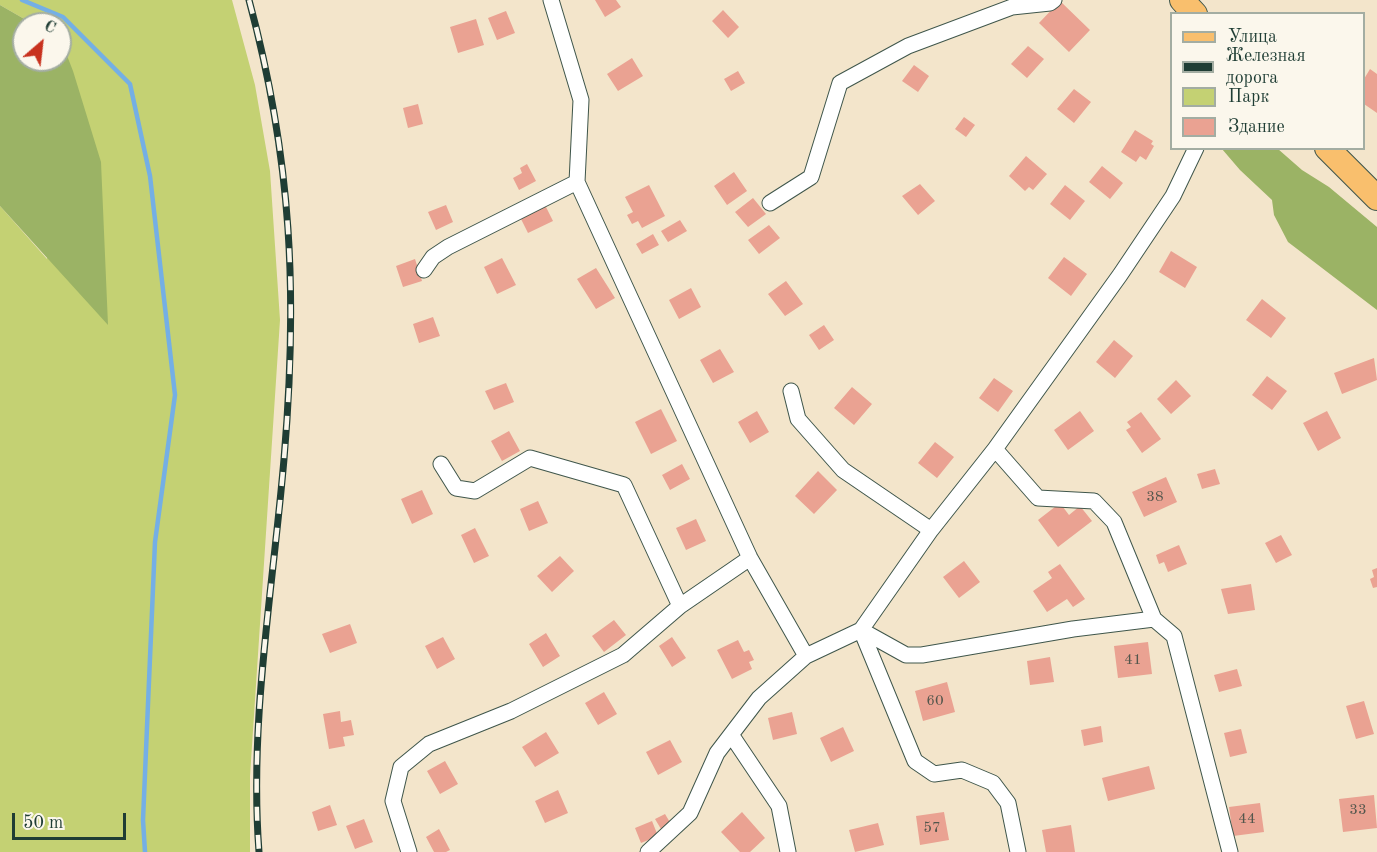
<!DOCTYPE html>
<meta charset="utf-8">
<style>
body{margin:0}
#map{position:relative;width:1377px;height:852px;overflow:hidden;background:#f3e5cb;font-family:"Old Standard TT",serif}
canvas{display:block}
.legend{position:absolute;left:1170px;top:12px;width:195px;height:138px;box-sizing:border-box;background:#fbf7ec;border:2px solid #a3ada2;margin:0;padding:8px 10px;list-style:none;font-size:18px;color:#1f3d34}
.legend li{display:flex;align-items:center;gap:12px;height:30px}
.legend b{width:30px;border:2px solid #a3ada2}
.north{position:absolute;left:12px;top:12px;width:60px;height:60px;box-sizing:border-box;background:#fbf7ec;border:2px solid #a3ada2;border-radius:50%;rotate:28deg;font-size:16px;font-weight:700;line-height:24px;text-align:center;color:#1f3d34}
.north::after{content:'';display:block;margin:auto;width:21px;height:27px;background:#c8321e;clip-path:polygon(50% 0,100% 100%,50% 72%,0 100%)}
.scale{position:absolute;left:12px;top:813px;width:114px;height:27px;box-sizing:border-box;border:3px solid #1f3d34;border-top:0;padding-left:8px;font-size:18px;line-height:21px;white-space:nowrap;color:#1f3d34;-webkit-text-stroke:4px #fbf7ec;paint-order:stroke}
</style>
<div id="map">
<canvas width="1377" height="852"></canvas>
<ul class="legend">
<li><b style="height:8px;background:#f9bf6d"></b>Улица</li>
<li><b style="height:8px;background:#1f3d34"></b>Железная дорога</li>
<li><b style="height:16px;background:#c4d173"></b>Парк</li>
<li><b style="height:16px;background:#eaa292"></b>Здание</li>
</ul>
<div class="north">С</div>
<div class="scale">50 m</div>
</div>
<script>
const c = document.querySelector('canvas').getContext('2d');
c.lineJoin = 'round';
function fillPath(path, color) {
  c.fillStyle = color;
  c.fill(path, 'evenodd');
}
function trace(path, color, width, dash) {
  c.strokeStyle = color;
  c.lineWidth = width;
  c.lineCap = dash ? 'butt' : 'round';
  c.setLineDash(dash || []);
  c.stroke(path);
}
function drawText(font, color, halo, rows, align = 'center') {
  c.font = font + ' "Old Standard TT",serif';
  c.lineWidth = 5;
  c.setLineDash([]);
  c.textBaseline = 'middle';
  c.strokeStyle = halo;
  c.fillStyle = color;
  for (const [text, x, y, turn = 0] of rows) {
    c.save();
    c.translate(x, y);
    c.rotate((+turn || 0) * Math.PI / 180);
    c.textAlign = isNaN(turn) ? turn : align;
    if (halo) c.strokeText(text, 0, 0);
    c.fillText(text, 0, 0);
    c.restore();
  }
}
fillPath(new Path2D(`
 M0 0H232L255 85 270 171 280 320 250 776V852H0V206L47 259 64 48 60 45V24H33L0 5Z`), '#c4d173');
fillPath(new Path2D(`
 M0 5 33 24H24V60H60V45L64 48 73 71 101 162 108 325 0 206Z
 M1222 149H1278L1302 170 1329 187 1377 227V310L1288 242 1274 215 1272 200 1240 170Z`), '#9bb365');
trace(new Path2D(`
 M22 0 63 17 130 84 150 176 175 395 155 542 143 820 145 852`), '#74afe5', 4.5);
fillPath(new Path2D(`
 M595 0H616L621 7 605 17Z
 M1060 1 1090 30 1069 52 1039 23Z
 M723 10 739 27 728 38 712 21Z
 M506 11 515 33 497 40 488 18Z
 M476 19 484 45 458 53 450 27Z
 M1028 46 1044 59 1027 78 1011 64Z
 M632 58 643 76 618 91 607 74Z
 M914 65 929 76 918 92 902 81Z
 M1370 69 1377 74V113L1364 104V79Z
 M738 71 745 83 731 91 724 79Z
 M1074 89 1091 102 1074 123 1057 109Z
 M418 104 423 124 408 128 403 108Z
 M964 117 975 125 966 137 955 129Z
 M1135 130 1153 141 1151 144 1154 146 1146 160 1140 156 1136 162 1121 152Z
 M1026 156 1047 174 1033 190 1029 187 1025 191 1009 176Z
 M527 164 536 181 519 190 513 178 522 173 520 168Z
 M1102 166 1123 183 1110 199 1089 182Z
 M734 172 747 191 727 205 714 186Z
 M920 184 935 201 918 215 902 196Z
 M649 185 665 216 642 228 638 221 632 224 627 215 633 212 625 197Z
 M1065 185 1085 201 1070 220 1050 204Z
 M753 198 766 214 748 227 735 212Z
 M544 203 553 221 528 233 519 215Z
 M446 205 453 222 436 230 428 212Z
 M680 220 687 231 668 242 661 231Z
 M769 225 780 238 759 254 748 240Z
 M653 234 659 245 642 254 636 244Z
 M1171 251 1197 267 1185 288 1159 272Z
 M1064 257 1087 274 1071 296 1048 278Z
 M502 258 516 285 497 294 484 267Z
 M415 259 422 281 403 287 396 266Z
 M596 268 615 298 596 309 577 279Z
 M786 281 803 304 785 316 768 294Z
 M691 288 701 307 679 319 669 300Z
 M1262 299 1286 318 1271 338 1246 320Z
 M433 317 440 336 419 343 413 324Z
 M824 325 834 340 819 350 809 335Z
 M1114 340 1133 356 1115 378 1096 362Z
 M720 349 734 372 713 383 700 360Z
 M1374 358 1377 380 1342 394 1334 373Z
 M1267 376 1287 391 1272 410 1252 395Z
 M994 378 1013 391 998 412 979 398Z
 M1176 380 1191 396 1171 414 1157 399Z
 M506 383 514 402 494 410 485 391Z
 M852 387 872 404 854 425 834 408Z
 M661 409 677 441 651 454 635 422Z
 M757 411 769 432 750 443 738 422Z
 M1080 411 1094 431 1068 450 1054 430Z
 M1327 411 1341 438 1318 451 1303 423Z
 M1141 412 1161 439 1142 453 1126 430 1131 427 1127 422Z
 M509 431 520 451 502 461 491 441Z
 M935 442 954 457 937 478 918 463Z
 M682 464 690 479 670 490 662 475Z
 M1215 469 1220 484 1202 489 1197 474Z
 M818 471 837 490 814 514 795 496Z
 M1166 477 1177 502 1144 517 1132 492Z
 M422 490 433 514 412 524 401 499Z
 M538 501 548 523 529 531 520 509Z
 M1060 503 1069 515 1080 506 1092 521 1058 547 1038 520Z
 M696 519 706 541 686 550 676 528Z
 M475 528 489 556 474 563 461 535Z
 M1281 535 1292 555 1276 563 1265 543Z
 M1179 545 1187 564 1168 572 1164 562 1159 564 1156 555Z
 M560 556 574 571 552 592 537 576Z
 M964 561 980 582 959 598 943 577Z
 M1060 564 1085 599 1073 607 1067 599 1047 612 1033 591 1052 578 1048 572Z
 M1377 568V587L1373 588 1370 579 1374 577 1372 570Z
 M1251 584 1255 610 1228 614 1221 589Z
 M614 620 626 635 604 652 592 636Z
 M350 624 357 643 330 653 322 634Z
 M546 633 560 656 543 667 529 644Z
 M443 637 455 659 437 669 425 646Z
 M672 637 686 658 672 667 659 646Z
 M738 640 744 652 749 650 754 660 749 662 752 669 732 679 717 650Z
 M1148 642 1152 674 1118 678 1114 646Z
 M1050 657 1054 682 1030 685 1027 661Z
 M1237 669 1242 686 1219 692 1214 675Z
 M947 682 955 712 923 721 915 691Z
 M604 692 617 714 598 725 585 703Z
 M1364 701 1374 734 1356 739 1346 706Z
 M340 711 341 722 351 720 354 735 343 737 345 746 329 749 323 714Z
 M792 712 797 734 773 740 768 718Z
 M1101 726 1103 742 1084 746 1081 730Z
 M843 727 854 751 831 762 820 738Z
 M1241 729 1247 753 1230 757 1224 733Z
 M546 732 559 753 535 767 522 747Z
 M670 740 682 762 658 775 646 752Z
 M445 761 458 784 440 794 427 771Z
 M1149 766 1155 789 1108 801 1102 778Z
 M558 790 568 813 545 823 535 801Z
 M1374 795 1377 828 1343 832 1339 799Z
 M1260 803 1264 832 1233 836 1229 807Z
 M330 805 337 825 318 831 312 812Z
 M742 812 765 838 750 852H740L721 832Z
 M944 812 949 840 920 845 916 816Z
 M665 814 671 824 661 829 655 819Z
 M364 819 373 842 355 849 346 826Z
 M652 821 658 836 641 843 635 828Z
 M878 823 884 845 855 852 849 830Z
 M1071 825 1075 852H1046L1042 830Z
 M439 829 450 850 446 852H434L426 837Z`), '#eaa292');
const street = new Path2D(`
 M551 0 581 100 577 182 750 558 806 656
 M770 203 811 177 840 83 908 46 1012 7 1050 3 1054 0
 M424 270 433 257 448 247 577 182
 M791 391 798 419 843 470 931 530
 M441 464 456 488 475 491 530 458 624 485 680 606
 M1154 619 1174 636 1230 852
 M861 630 906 655H922L1073 629 1154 619 1114 522 1094 501 1038 498 995 449
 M861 630 915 761 934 774 962 770 993 783 1008 803 1018 852
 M732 736 779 806 788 852
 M409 852 393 801 401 767 429 744 511 711 623 655 680 606 750 558
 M648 852 690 813 717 753 759 698 806 656 861 630 931 530 995 449 1120 275 1173 196 1196 148`);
const primary = new Path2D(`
 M1182 0 1195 14
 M1327 148 1377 198`);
trace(street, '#3f564b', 17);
trace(primary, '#3f564b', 26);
trace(street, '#fff', 15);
trace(primary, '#f9bf6d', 24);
const rail = new Path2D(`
 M249 0C292 159 298 295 284 459 273 589 249 721 259 852`);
trace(rail, '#1f3d34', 7);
trace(rail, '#fbf7ec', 4.5, [14]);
drawText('15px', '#52564c', null, [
 ["38",1155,497],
 ["41",1133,660],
 ["60",935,701],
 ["33",1358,810],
 ["44",1247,819],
 ["57",932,828]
]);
</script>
